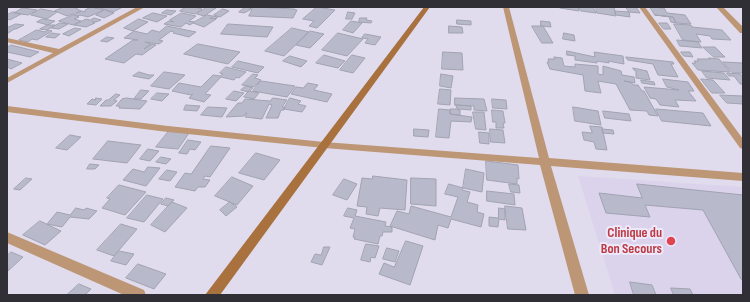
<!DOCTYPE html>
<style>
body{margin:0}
#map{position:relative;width:750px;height:302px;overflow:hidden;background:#e1dced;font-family:"Sofia Sans Condensed",sans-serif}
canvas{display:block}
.frame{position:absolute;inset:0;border:8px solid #312f36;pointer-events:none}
</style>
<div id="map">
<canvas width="750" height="302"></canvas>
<div class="frame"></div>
</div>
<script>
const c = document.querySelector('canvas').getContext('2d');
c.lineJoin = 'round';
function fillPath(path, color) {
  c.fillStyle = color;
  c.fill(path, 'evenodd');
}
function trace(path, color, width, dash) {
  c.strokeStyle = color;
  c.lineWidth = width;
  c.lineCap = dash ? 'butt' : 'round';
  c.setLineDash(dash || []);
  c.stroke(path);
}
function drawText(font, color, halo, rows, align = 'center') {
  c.font = font + ' "Sofia Sans Condensed",sans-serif';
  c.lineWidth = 4;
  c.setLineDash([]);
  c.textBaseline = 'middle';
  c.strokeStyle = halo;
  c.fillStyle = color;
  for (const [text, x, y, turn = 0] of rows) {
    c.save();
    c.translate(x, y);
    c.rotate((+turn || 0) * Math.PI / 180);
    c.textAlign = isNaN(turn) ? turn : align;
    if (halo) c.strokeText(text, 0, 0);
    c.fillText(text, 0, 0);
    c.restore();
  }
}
fillPath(new Path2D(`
 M578 176 743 187V295H615Z`), '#dbd3ec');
const building = new Path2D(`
 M64 7H74L81 11 76 13 82 11 85 12V10L91 7 104 10 88 17 80 15 77 16 73 14 67 16 55 11Z
 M102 7H123L113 12 100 8Z
 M186 7H194L202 9 195 14 180 11Z
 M207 7 216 8 204 16 197 14Z
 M246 7 252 9 244 13 239 12Z
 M254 7 294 9 297 10 293 18 249 16Z
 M317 7 335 10 317 28 309 26 314 21 303 19Z
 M560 7H578L579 11 560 8Z
 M579 7H593L596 13 581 11Z
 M596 7H614L616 16 597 13Z
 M626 7H636L640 13 629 12Z
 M650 7 664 8 667 13 685 15 691 24 676 23 673 17 655 15Z
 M23 8 37 10 28 15 14 13Z
 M41 9 57 12 47 19 31 15Z
 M223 9 229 11 220 17 214 15Z
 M105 10 114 13 104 18 96 15Z
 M167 10 176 11 171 15 162 13Z
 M615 11 629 12 630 17 616 15Z
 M13 12 21 14 10 20 7 19V15Z
 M348 12 355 13 352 19H346Z
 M153 13 167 16 157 22 143 18Z
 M182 13 196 16 189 21 194 22 190 25 186 23 181 27 164 24 169 21 174 22 170 20Z
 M74 15 79 17 74 19 81 21 73 25 59 21Z
 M207 15 218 17 216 19 210 18 216 19 204 27 193 23Z
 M655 15 673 17 676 23 671 22 669 17Z
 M94 18 101 20 96 22 93 21 92 22 95 23 86 27 74 25 86 19 90 20Z
 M360 18H367L366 20 372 21 371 23 359 22Z
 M43 19 55 21 48 25 37 22Z
 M139 19 148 22 133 31 124 28Z
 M457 20 471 21V25L457 24Z
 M351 21 362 23 353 33 343 30Z
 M541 21 550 22 551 27 541 26Z
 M60 23 68 24 59 29 51 28Z
 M659 23H667L671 29H664Z
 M16 24 24 25 16 29H14L7 34V28Z
 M228 24 273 27 267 37 221 34Z
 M674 24 691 25 692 27 722 30 731 40 712 39 710 36 696 34 701 42 683 40Z
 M48 25H55L47 30 40 29Z
 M167 26 196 32 189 37 173 33 174 32 171 31 159 40 163 41 159 44 145 42 151 44 144 49 152 44 156 45 142 55 136 54 124 63 105 59 133 40H138L124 38 134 31 147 34 152 30 159 32Z
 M449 26 462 27 463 33H449Z
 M532 26H543L553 43H542Z
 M75 28 81 29 69 36 63 34Z
 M292 28 309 32 284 56 265 51Z
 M37 30 45 32 48 30 52 31 37 40 32 39 28 42 19 40Z
 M310 31 324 34 310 48 296 45Z
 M52 33 58 34H60L55 38 46 37Z
 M338 33 363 39 347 56 322 50Z
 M564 33 574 35 575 41 563 39Z
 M365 34 381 37 375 45 365 43 368 39 362 38Z
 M107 37 114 38 107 42 101 41Z
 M677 40 698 42 702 48 680 46Z
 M198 44 240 52 228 64 184 54Z
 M11 45 39 52 30 57 7 52V48Z
 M703 47H715L725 57H714Z
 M567 51 595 57 594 52 623 56 624 64 608 61 609 63 597 61V63L575 60V56L567 55Z
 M443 52 462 53 463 70 442 69Z
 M681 52H690L693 57 684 56Z
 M324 55 345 61 338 68 316 63Z
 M352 55 365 58 353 73 340 70Z
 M290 56 307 61 301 67 283 61Z
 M554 57 562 58 564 66 575 67V64L598 66V74L603 75V66L621 71 622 75 634 77 635 83 624 81 631 82 633 85H638L642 91H644L658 116 649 115 647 111 630 110 616 84 598 81 601 93 585 91 583 75 550 69 547 62H549L548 59H555Z
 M626 57 673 62 674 64H671L678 77 658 75 653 64 628 60Z
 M709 58 719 59 730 72 698 70 692 63H696L694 61H699L697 59H710Z
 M7 59 22 63 11 69 7 67Z
 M238 61 264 67 258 73 232 67Z
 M723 62 743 63V73H733Z
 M226 67 246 72 239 78 237 77 234 80 221 77 205 94 211 95 204 102 189 98 193 94 191 95 172 91 179 83 201 87 213 75 220 76 223 74 220 73Z
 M633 68 647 71 650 80 636 78V71L634 70Z
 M702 71 724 73 730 80 707 78Z
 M139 72 149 75H154L149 79 133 76Z
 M164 72H165L185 75 169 89 151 86Z
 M727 73 740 74 743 77V84H740L734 76H729Z
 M253 74 258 75 255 78 261 80 254 87 242 85Z
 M441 74 453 76 451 88 440 86Z
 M663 79 688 82 694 91H688L696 101 675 100 679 107 660 105 656 99 650 98 644 87 679 90 667 87Z
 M701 79 713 80 725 93H712Z
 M641 80 654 82 655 85 642 83Z
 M261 81 295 86 287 97 253 91Z
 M308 83 318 85 314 90 332 94 327 102 291 94 296 87 303 88Z
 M246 86 253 88 248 92 241 90Z
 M440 89 451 90 450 105 438 104Z
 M141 90 149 91 141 99H134Z
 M234 91 244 93 236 101 226 99Z
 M249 91 259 93 254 99 244 97Z
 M157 93 169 94 162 101 151 99Z
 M116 94 120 95 114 100 117 101 111 106H100L106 100H108Z
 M720 95 743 96V104L727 103Z
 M96 98 102 99 96 105 87 104 92 99 95 100Z
 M127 98 147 101 140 109 119 108 120 106H116L122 99Z
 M273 98 287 100 282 107H285L284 110H281L278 118H266L272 105 269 104 262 119 245 117 247 113H246L244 116 226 117 238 103H242L245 99 270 101Z
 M290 98 301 101 298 104 306 106 302 112 284 109Z
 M455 98 484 99 487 111 474 110V106L455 105Z
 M492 99 506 100 507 109 493 108Z
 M186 105 200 106 197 111 184 110Z
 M456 105 471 106V110L459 109 458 110H460V115L450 114V109H457Z
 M208 107 227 108 222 117 201 115Z
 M573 107 598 111 601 125 575 121Z
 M439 109 450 110V114L472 117 471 122 451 121 449 138 436 137Z
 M656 109 703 113 711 126 662 121Z
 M492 110 503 111 505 123H503L504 128H496V122H493Z
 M603 111 629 114 631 121 605 118Z
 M473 112H484L486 130 476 129Z
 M590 126 602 127 607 150 596 149 594 142 584 140 582 132 592 133Z
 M414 129 429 130 428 137 414 136Z
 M490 129 503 130 505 143 491 142Z
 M602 129 613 130 614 134 603 133Z
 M169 131 189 133 178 149 156 147Z
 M479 132 489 133V144L480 143Z
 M70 135 81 137 67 150 56 148Z
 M188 140 201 142 195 150 190 149 187 154 179 153Z
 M108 141 141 145 127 163 93 159Z
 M211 146 230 148 210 177 205 176 203 179 210 180 205 187H198L195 191 175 187 185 173 191 174Z
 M148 149 159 151 150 161 140 159Z
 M256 153 280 160 264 180 239 173Z
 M161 157 171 159 166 164 156 162Z
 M486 161 518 165 519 179 517 178V184L487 180Z
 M90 164 99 165 95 169H87Z
 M148 167 160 168 146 186 123 180 133 169 144 172Z
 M466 169 484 173 482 192 463 188Z
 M167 170 177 172 170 181 159 179Z
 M373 176 407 180 405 210 380 208 378 216 366 214 367 207 357 206 362 178 372 179Z
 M232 177 253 186 237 205 215 196Z
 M26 178 32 179 20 190 14 189Z
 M411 178 436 179V206L411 204Z
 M344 179 357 184 347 200 333 195Z
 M449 184 463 188 462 190 470 192 467 202 478 205 477 212 484 214 481 227 451 219 448 228 438 225 435 240 390 226 397 211 409 214 411 206 451 217 458 197 445 194Z
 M509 184 519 185 520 193 511 192Z
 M637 184 743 195V280L741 279 703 210 645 205 650 217 606 213 599 193 642 198Z
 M119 185 146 192 125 215 102 208 110 199 107 198Z
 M487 191 514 194 515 205 487 201Z
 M147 195 163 199 144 222 127 218Z
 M166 198 174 200 168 206 161 204Z
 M172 202 187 208 165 232 151 225Z
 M230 202 237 207 226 216 220 210Z
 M505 206 522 208 526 230 508 229Z
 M76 208 84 210 86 208 97 211 89 219 70 217 62 227 47 224 57 212 70 215Z
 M348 208 357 210 355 216 386 222 385 226 392 227V232H383L382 236H380L378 244 354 239 355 237H353L355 229 350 228 354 218 344 216Z
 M499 208 505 209V220L499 219 498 227 489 226V217L498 218Z
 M40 221 61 231 45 245 23 235Z
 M121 224 137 229 114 256 97 250Z
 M406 241 423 246 410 285 379 274 384 263 394 267Z
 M366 244 379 246 375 258 371 257 370 262 361 260Z
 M324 247H330L322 265 311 262 315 254 321 255Z
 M387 248 399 251 395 262 383 259Z
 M119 251 134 254 126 265 111 261Z
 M11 252 23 257 8 271 7 256Z
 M138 264 166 274 154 289 126 278Z
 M630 282 652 285 656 295H634Z
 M79 284 91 289 85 295H67Z
 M671 288 690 289 693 295H674Z`);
fillPath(building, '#b8b9ca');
trace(building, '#a1a2b2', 1);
fillPath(new Path2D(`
 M137 7H145L7 83V78L53 53 7 42V38L59 49Z
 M503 7H509L549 158 743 173V181L551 166 589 295H575L540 165 324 148 168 132 7 112V106L168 126 324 142 539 158Z
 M639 7H645L743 139V149L740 148Z
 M716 7H723L743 27V33H740Z
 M7 232 144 290 146 295H124L7 243Z`), '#bc9675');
fillPath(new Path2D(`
 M424 7H430L220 295H205Z`), '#a8713d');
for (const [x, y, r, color] of [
 [671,241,5,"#e0444e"]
]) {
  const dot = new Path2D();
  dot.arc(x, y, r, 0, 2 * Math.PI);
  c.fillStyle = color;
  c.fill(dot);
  trace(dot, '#eee9fa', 1.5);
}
drawText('bold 14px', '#be3a42', '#eee9fa', [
 ["Clinique du",662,233],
 ["Bon Secours",662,249]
], 'right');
</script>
